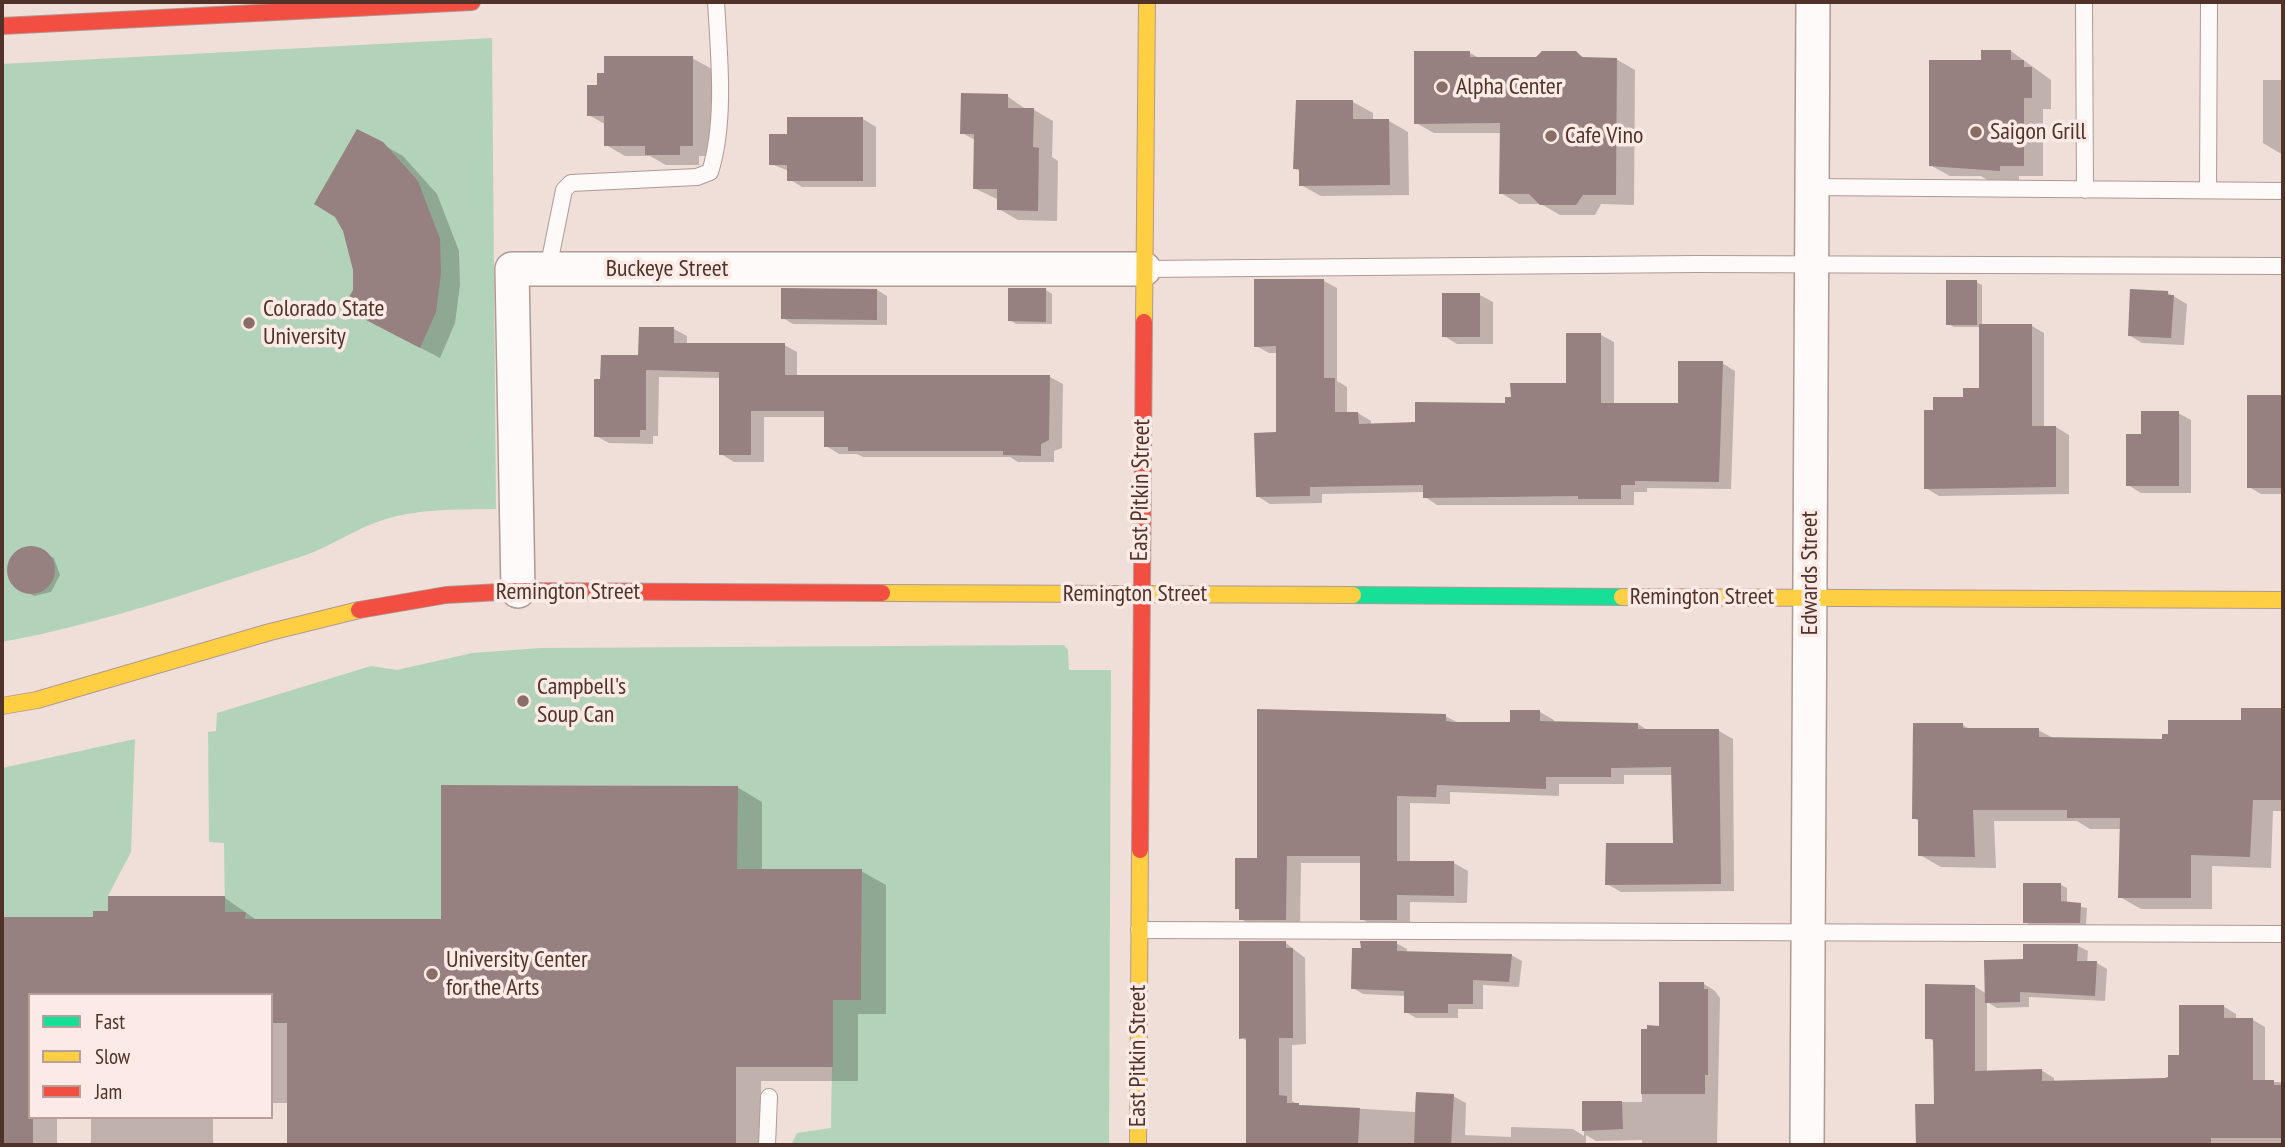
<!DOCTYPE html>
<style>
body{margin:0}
#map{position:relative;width:2285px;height:1147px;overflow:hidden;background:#f0ded9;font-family:"PT Sans Narrow",sans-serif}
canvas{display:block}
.frame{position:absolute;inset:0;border:4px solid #513228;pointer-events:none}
.legend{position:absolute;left:28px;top:993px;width:245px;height:126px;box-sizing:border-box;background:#fbeae5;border:2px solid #b7a099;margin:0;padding:9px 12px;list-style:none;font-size:21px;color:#513228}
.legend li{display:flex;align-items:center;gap:14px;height:35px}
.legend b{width:35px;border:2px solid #b7a099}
</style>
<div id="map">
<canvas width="2285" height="1147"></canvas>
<div class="frame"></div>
<ul class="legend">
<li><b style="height:9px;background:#16e098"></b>Fast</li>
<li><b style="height:9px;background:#ffcf43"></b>Slow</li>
<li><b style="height:9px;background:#f24e42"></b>Jam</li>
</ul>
</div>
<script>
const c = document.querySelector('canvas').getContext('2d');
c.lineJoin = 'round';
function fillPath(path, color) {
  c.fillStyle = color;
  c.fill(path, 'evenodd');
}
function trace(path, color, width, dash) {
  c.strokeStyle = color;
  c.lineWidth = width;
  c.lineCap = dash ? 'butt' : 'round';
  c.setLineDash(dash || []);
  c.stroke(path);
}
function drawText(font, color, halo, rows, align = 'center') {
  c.font = font + ' "PT Sans Narrow",sans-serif';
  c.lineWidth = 7;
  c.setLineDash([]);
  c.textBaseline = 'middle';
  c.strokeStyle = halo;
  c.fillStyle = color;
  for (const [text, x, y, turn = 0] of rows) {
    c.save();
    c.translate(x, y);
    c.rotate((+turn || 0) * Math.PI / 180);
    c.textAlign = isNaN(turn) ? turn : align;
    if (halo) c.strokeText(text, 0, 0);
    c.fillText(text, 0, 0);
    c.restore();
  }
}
fillPath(new Path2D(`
 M492 38 496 509C457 510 417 508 380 521 353 530 330 547 303 556 203 588 105 623 2 642V64Z
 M1064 645 1068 650 1069 670H1111L1109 1145H791L797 1133 831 1128 833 1000H861L862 870 737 869V786L441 785V925L408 919H245L246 912H225L224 843 209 842 208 732 216 731 217 713 371 666 397 670 472 653 540 648Z
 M135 739 131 852 108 896V911L93 917H2V768Z`), '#b2d3ba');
fillPath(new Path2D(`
 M2011 51 2051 80V109H2043V176H2019V181H1989L1981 176H1950L1930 165Z
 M1470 53 1479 58H1537L1576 53 1586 59H1616L1635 70 1634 205 1601 204 1595 215H1560L1541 204H1519L1501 193V133H1434L1416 123Z
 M692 58 712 69V156H699V165H666L650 156H625L606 145V125L589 115 599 87Z
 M2263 80H2283V155L2263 143Z
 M1007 96 1027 110H1034L1053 121 1052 157 1058 161 1057 221 1018 220 999 209V200L974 188 975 140 962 133Z
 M1298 102H1353L1373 113V121H1389L1408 132 1409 195 1321 196 1301 185V172L1294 168Z
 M863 119 876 127V187H802L789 179V171L771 164 789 135Z
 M382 144 403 156 437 194 459 251 460 285 455 323 440 358 365 319 355 290Z
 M1324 281 1337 288V381L1347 387V414L1358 413 1371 421V425L1417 424 1507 404 1568 385 1601 335 1614 342V405H1680L1722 363 1735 371 1731 489 1647 488V492H1634V505H1437L1425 497V492L1322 494V503L1270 504 1257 496 1277 434V353H1269L1256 346Z
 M1976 282 1982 285V326H2032L2044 333V427H2056L2069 435V494L1939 496 1926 488 1935 411 1981 390V327H1954L1948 324Z
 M877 290 887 296V325L793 324 783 318Z
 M1046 290 1052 294V324H1016L1010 320Z
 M2168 293 2187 304 2184 345 2142 343 2129 335Z
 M1480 295 1493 302V344H1457L1444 336Z
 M674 329 687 336V345H784L797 352V377H1050L1063 384 1062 448 1054 451V462H1018L1010 457H863L857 454H839L826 446V417H764V462H734L721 454V378L659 377 658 436H653V444L609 443 596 436 602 381 640 357Z
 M2249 397H2283V494H2261L2249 487Z
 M2178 413 2191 420V493H2141L2128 485 2143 436Z
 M33 548 54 558 60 575 51 592 34 596 11 582 9 566 17 553Z
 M2243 710H2283V811H2273L2271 868 2212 866V909H2141L2120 897 2121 829H2090L2077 821H1994L1996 868 1941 867 1920 855V822L1914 818 1963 725 1971 730H2038L2055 739 2163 741 2243 722Z
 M1540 712 1554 720V723L1638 724 1649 731H1719L1733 739 1734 891 1621 892 1607 884 1675 845 1673 775H1624V784H1559V796L1450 792V804L1410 803V863H1454L1468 871 1467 903 1410 902V927H1376L1362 919 1361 863H1301L1300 927H1255L1241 919 1259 860 1445 716 1459 723H1512Z
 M737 787 762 802V871H861L886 885V1014H858V1081H761V1145H289V1103H271V995H30V1117H57V1145H2V919H95L225 898 258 921H442Z
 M2061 885 2067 888V904L2087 908 2086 925H2031L2025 922Z
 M1286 943 1305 958 1306 1044 1292 1045V1101L1299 1105 1415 1112 1416 1094 1453 1096 1466 1103 1465 1135 1511 1137V1127L1573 1129 1584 1136V1102H1642V1030L1661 1027 1704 984 1715 991 1720 998 1717 1145H1642V1140L1596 1141 1586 1135V1145H1248V1042L1241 1037Z
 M1396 943 1407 949V953L1511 955 1522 961 1519 987 1483 985V1009H1458V1018H1416L1406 1012V996L1363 994 1353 988Z
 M2078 946 2088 951 2087 963H2097L2107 969 2105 1001 2029 997V1007L1997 1008 1987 1002V1072L2041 1070 2054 1078V1083L2170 1078 2181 1056 2223 1006 2236 1014V1020H2253L2265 1027V1082H2283V1145H1918L1917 1106 1936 1105 1935 1042 1927 1037 1974 986 1987 994 2025 960Z
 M91 1117H213V1145H91Z`), '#0003');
fillPath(new Path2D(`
 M1981 50H2011V60H2024V67H2032V98H2024V166H2000V171L1929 166V60H1981Z
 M1414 51H1470V57H1536L1542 51H1576L1582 57 1617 58 1616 195H1583L1576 205H1540L1529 194H1499L1500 123 1414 124Z
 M604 56H693V146H680V155H645V146H604V116H587V85H597V73H604Z
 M961 93 1008 94V108H1034L1033 147 1039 148 1038 211 997 210V189H973L974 134H960Z
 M1296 100H1353V119H1389L1390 185 1299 186V169H1293Z
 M787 117H863V181H787V165H769V134H787Z
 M357 129 383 142 418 181 440 239 441 273 436 312 420 348 343 308 353 290V270L343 231 335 217 314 204Z
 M1254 279H1324V378H1335V412H1358L1359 424 1415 422V402L1505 403V397H1511L1510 383H1566V333H1601V403H1678V361H1723L1719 482 1635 481V485H1621V499H1578V496L1423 498V485L1310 487V496L1256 497 1254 433 1276 432V346L1254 347Z
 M1946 280H1977V325H1946Z
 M781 288 877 289V320L781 319Z
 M1008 288H1046V322L1008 321Z
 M2130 289 2168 291V295H2174L2171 338 2128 336Z
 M1442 293H1480V337H1442Z
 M1979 324H2032V426H2056V487L1924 489V410H1933V397H1963V388H1979Z
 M639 327H674V343H785V375H1050L1049 440 1041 444V456L1003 455V451H848V447H824V411H751V455H719V372L646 370V430H640V437H594V379H600L601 355H638Z
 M2247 395H2283V488H2247Z
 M2141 411H2179V486H2126V434H2141Z
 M7 570a24 24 0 1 1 48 0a24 24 0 1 1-48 0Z
 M2241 708H2283V800H2253L2250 857 2191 855V898H2118L2120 818H2067V810H1973L1975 857 1918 856V819H1912L1913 723H1963V728H2039V737L2162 739V734H2168V720H2241Z
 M1257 709 1446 714V721L1453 722H1510V710H1540V721L1638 723V729H1719L1721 884 1605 885 1606 843H1673L1671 767 1611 768V777H1546V789L1437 785 1436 797 1397 796V861H1454V896L1397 895V920H1360V856H1287L1286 920H1239V909H1235V858H1257Z
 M441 785 738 786 737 869H862L861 1000H833V1067H736V1145H287V1023H271V995H30V1117H33V1145H2V917H93V911H108V896H225V912H246L245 919H441Z
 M2023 883H2061V901L2081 903 2080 923H2023Z
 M1239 941H1286V948H1293V1038H1279V1095L1287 1096V1103H1299V1105L1360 1108 1358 1145H1246V1038L1239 1039Z
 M1360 941H1397V951L1512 954 1509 982 1473 980V1004H1448V1013H1404V991L1351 989 1352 948H1361Z
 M2023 944H2078L2077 961H2097L2095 996 2020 992V1002L1985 1003 1984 960 2023 959Z
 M1659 982H1704V989H1708V1075H1705V1094H1641V1029H1647V1025L1659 1026Z
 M1925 984 1975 985V1071L2042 1069V1081L2165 1078 2168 1077V1055H2179V1005H2224V1018H2253V1080H2274V1085H2283V1138H2211V1145H1916L1915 1104H1934L1933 1039H1925Z
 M1416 1092 1454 1094 1451 1145H1414Z
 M1582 1101H1622L1623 1129 1582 1131Z`), '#968080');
const lane = new Path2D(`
 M2084 2 2085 190
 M1812 187 2283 191
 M2208 190 2209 2
 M548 269 564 190 571 183 697 177 710 172C726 122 719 54 716 2
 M1145 269 1696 264 2283 266
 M1139 930 2283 934
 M767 1145 769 1097`);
const street = new Path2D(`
 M518 591 512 269H1144
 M1807 1145 1813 2`);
const fast = new Path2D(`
 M1353 595 1622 597`);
const slow = new Path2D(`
 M1144 322 1147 2
 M882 593 1353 595
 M1622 597 2283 600
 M2 706 37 700 270 632 359 610
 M1138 1145 1140 850`);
const jam = new Path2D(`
 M2 26 472 2
 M359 610 446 595 518 591 882 593
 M1140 850 1144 322`);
trace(lane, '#af9993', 18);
trace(street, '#af9993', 36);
trace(fast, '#af9993', 18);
trace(slow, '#af9993', 18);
trace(jam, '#af9993', 18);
trace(lane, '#fdfaf9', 16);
trace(street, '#fdfaf9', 33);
trace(fast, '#16e098', 16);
trace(slow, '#ffcf43', 16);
trace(jam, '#f24e42', 16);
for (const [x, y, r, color] of [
 [1442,87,7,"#896e66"],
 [1976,132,7,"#896e66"],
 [1551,136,7,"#896e66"],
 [249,323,7,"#896e66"],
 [523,701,7,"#896e66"],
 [432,974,7,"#896e66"]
]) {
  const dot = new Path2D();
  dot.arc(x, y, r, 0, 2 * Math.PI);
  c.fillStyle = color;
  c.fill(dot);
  trace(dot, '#fbeae5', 2.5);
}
drawText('24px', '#513228', '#fbeae5', [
 ["Alpha Center",1456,87],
 ["Saigon Grill",1990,132],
 ["Cafe Vino",1565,136],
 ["Colorado State",263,309],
 ["University",263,337],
 ["Campbell's",537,687],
 ["Soup Can",537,715],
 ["University Center",446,960],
 ["for the Arts",446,988]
], 'left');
drawText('24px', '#513228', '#fbeae5', [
 ["Buckeye Street",667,269],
 ["East Pitkin Street",1141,490,-89],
 ["Edwards Street",1810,573,-90],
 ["Remington Street",568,592],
 ["Remington Street",1135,594],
 ["Remington Street",1702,597],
 ["East Pitkin Street",1138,1056,-90]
]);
</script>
